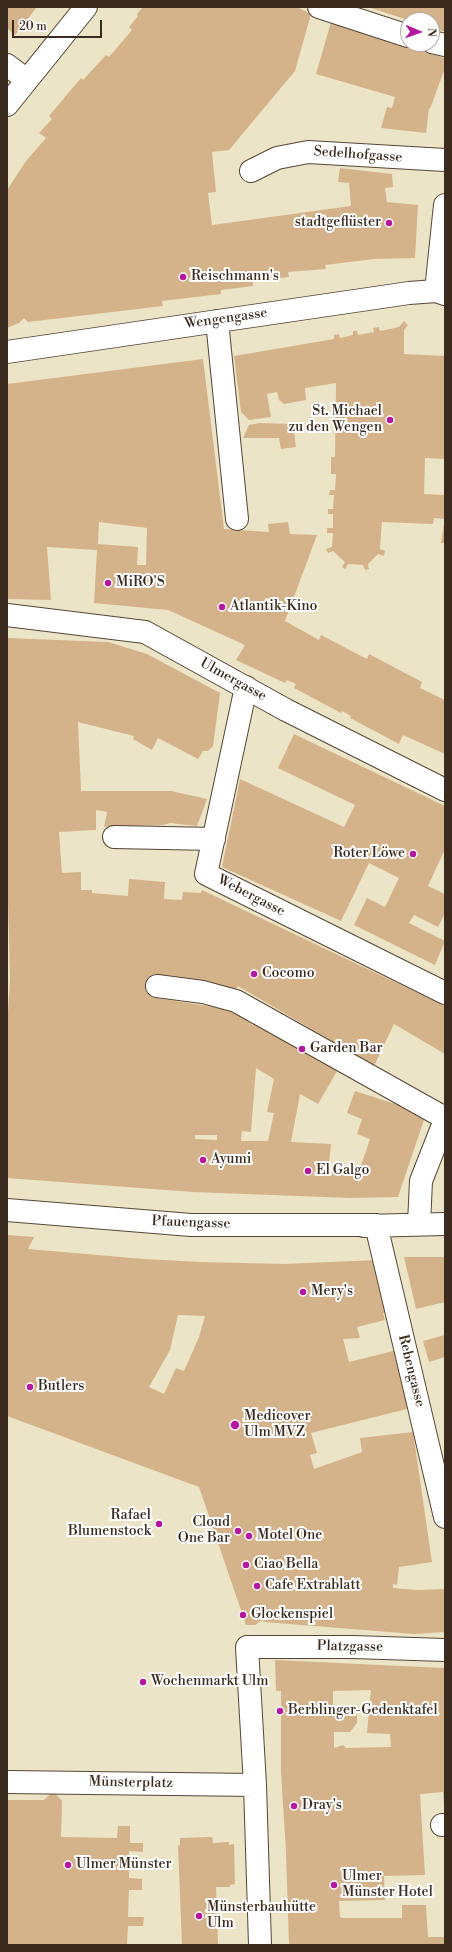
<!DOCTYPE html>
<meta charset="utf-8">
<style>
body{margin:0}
#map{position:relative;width:452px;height:1952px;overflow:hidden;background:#ece4c6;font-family:"Libre Bodoni",serif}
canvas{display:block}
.frame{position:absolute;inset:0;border:8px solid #3b2a1e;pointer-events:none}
.north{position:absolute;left:400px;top:12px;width:40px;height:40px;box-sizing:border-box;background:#fff;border:1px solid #b1aaa5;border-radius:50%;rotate:92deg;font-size:11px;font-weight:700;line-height:16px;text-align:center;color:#3b2a1e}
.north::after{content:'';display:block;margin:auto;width:14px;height:18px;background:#b5179e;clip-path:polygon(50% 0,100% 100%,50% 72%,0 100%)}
.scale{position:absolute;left:12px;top:20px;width:90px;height:18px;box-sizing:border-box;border:2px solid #3b2a1e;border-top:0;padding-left:5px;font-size:12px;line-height:14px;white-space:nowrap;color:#3b2a1e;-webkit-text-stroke:3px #fff;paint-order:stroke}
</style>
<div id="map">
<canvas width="452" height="1952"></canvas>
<div class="frame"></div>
<div class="north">N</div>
<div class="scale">20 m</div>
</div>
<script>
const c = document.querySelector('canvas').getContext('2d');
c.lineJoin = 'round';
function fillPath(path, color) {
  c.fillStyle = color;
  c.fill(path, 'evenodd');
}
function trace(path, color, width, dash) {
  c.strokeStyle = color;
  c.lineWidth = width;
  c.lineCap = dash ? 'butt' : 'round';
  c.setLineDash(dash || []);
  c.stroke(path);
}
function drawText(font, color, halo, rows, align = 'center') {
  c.font = font + ' "Libre Bodoni",serif';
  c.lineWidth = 4;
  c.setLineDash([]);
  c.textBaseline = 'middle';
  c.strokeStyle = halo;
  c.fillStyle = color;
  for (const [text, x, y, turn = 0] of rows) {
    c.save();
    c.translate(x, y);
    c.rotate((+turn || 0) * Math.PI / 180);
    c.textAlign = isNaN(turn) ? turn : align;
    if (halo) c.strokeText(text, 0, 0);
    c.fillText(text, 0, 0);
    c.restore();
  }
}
fillPath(new Path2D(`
 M7 7H37L15 35 7 28Z
 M143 7H297L311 14 295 71 229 150 212 152 216 192 208 193 212 225 351 206 349 183 338 182 340 168 392 174 393 187 385 188 387 202 418 205 415 258 374 259 325 265 326 269 288 272 289 277 253 281V286L221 290V294L162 301 163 306 28 322 24 318 19 323 7 328V190L26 161 46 138 39 133 52 119 49 116 81 78 83 80 106 55 109 57 132 30 129 27 138 16 137 14Z
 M368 7H445V32L432 27V20H408Z
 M331 22 401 45 445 58V68L430 109 429 108 426 133 381 128 387 107 392 108 395 97 316 74Z
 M404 321 408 325 404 330V354L445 356V459L425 458 424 494 445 495V519L434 518 433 524 382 522 380 549 385 551 384 556 378 554 368 564 369 569 365 570 363 565 348 564 345 569 342 567 345 562 333 551 328 553 326 549 332 547 333 533H327V528H333V514H328V509H333L334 495H329L330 490H335L336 474H331V457H335L336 383 305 388 306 400 284 404 279 400 277 392 267 394 271 417 249 420 241 412 234 356 334 339V335L339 334 340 338 353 335V331H357L358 335 374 332 373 328 379 327 380 331 399 327Z
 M203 359 224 529 269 532 268 524 288 522 290 534 317 535 285 621 319 640 321 635 367 659 369 654 422 682 420 688 445 700V754L403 735 399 744 350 718 351 716 342 711 341 713 294 688 296 684 287 680 285 683 236 660 245 645 168 610 94 603 97 550 47 547 51 600 7 599V384ZM99 522 147 528 146 565H137L138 547 98 544Z
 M260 423 293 424 296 447 281 449 279 438H243L249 425Z
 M444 524H445V543H441Z
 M7 638 108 642 147 654 220 693 213 746 208 751H203L198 759 158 738 152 750 133 739 134 736 78 722 81 791H171L207 799 197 826 170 823 163 825 104 827 107 812 96 810V830L59 832 62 873 81 872V890H92V893L128 896 129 879 165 882 164 899 182 900 183 892 201 893 202 890 445 1006V1054L394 1024 374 1066 238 986 232 995 157 986 156 998 233 1010 248 1019 247 1021 253 1025 255 1023 340 1066 318 1104 300 1094 291 1142 331 1144 328 1173 358 1174 370 1139 357 1134 362 1119 347 1113 355 1091 426 1114 398 1197 350 1198 193 1192 7 1178V1028L10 979 7 864ZM256 1068 274 1079 267 1112 274 1113 268 1141H241L242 1131 251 1132ZM195 1135H217V1140L195 1139Z
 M294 734 445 806V849L428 886 445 894V913L438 927 414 915 409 923 445 941 435 965 354 925 367 898 385 907 399 878 369 863 341 921 222 867 240 779 344 827 355 805 278 768Z
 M7 1235 34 1237 28 1249 144 1259 201 1262 284 1264 377 1260 389 1313H383L385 1320 357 1327 360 1338 343 1339 349 1362 397 1350 411 1408 311 1433 317 1453 310 1455 314 1469 362 1452 360 1438 413 1432 432 1562 399 1567 397 1585 393 1584V1588L418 1590 445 1589V1632L414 1634 264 1622 262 1620 255 1625H246L199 1487 7 1416ZM178 1315 205 1316 199 1337 184 1371 176 1368 164 1394 149 1387 170 1350Z
 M404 1257H445V1302L416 1309Z
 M445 1335V1357L429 1362 423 1341Z
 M275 1660 445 1668V1807H444L443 1792 420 1794 425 1875 384 1876 385 1900 339 1901 340 1917 342 1918H402V1905H426L428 1937H445V1945H289L286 1852 281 1772V1691H276ZM371 1690 367 1733 390 1734 391 1747 346 1748 343 1745 334 1748V1732H350L357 1723V1708L333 1709V1691Z
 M53 1791 62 1801 61 1837 117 1838 118 1826H130V1843H143V1852L129 1851V1878L142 1879V1890H129L128 1917H144L143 1926H128L127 1945H7V1800H44Z
 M209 1837H212L213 1843 229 1842V1845L234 1844 235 1884 230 1885V1887H216L218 1945H182L178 1845 180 1846V1838Z`), '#d5b38a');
const minor = new Path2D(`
 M319 7 408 36
 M432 42 445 45
 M7 65 27 80
 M7 105 86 7
 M251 171 277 158 308 152 445 160
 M436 291 445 205
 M217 321 237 519
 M7 352 409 293 436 291 445 294
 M7 615 145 632 286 710 445 790
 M246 687 206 874 445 993
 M114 837 214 839
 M157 986 203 992 236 1001 445 1118
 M7 1210 191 1225H376
 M419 1224 421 1181 445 1120
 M376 1225 445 1517
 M364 1226 445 1224
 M7 1782 255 1785
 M442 1825H445
 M260 1945 255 1785 247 1647H353L445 1650`);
trace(minor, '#564637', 24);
trace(minor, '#fff', 22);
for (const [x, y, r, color] of [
 [389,223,4,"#b5179e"],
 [183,277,4,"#b5179e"],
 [390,420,4,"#b5179e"],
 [108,583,4,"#b5179e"],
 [222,607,4,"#b5179e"],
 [413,854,4,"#b5179e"],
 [254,974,4,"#b5179e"],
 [302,1049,4,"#b5179e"],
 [203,1160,4,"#b5179e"],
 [308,1171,4,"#b5179e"],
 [303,1292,4,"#b5179e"],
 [30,1387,4,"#b5179e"],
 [235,1425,5,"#b5179e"],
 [159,1524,4,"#b5179e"],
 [238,1531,4,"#b5179e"],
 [249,1536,4,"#b5179e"],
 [246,1565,4,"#b5179e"],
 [257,1586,4,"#b5179e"],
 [243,1615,4,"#b5179e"],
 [143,1682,4,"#b5179e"],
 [280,1711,4,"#b5179e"],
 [294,1806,4,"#b5179e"],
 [68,1865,4,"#b5179e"],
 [334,1885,4,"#b5179e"],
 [199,1916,4,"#b5179e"]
]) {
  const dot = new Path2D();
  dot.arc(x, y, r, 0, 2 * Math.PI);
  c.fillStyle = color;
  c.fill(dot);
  trace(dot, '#fff', 1.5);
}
drawText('14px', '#3b2a1e', '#fff', [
 ["Sedelhofgasse",358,155,4],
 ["Wengengasse",226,319,-8],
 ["Ulmergasse",233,680,29],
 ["Webergasse",251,896,27],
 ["Pfauengasse",191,1223,2],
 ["Rebengasse",411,1371,76],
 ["Platzgasse",350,1647,1],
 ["Münsterplatz",131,1783,1]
]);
drawText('14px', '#3b2a1e', '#fff', [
 ["stadtgeflüster",381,223,"right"],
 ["Reischmann's",191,277],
 ["St. Michael",382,412,"right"],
 ["zu den Wengen",382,428,"right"],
 ["MiRO'S",116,583],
 ["Atlantik-Kino",230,607],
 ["Roter Löwe",405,854,"right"],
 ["Cocomo",262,974],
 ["Garden Bar",310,1049],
 ["Ayumi",211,1160],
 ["El Galgo",316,1171],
 ["Mery's",311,1292],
 ["Butlers",38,1387],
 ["Medicover",244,1417],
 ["Ulm MVZ",244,1433],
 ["Rafael",151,1516,"right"],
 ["Blumenstock",151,1532,"right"],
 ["Cloud",230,1523,"right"],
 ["One Bar",230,1539,"right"],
 ["Motel One",257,1536],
 ["Ciao Bella",254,1565],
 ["Cafe Extrablatt",265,1586],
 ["Glockenspiel",251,1615],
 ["Wochenmarkt Ulm",151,1682],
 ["Berblinger-Gedenktafel",288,1711],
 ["Dray's",302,1806],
 ["Ulmer Münster",76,1865],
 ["Ulmer",342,1877],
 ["Münster Hotel",342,1893],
 ["Münsterbauhütte",207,1908],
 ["Ulm",207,1924]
], 'left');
</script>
